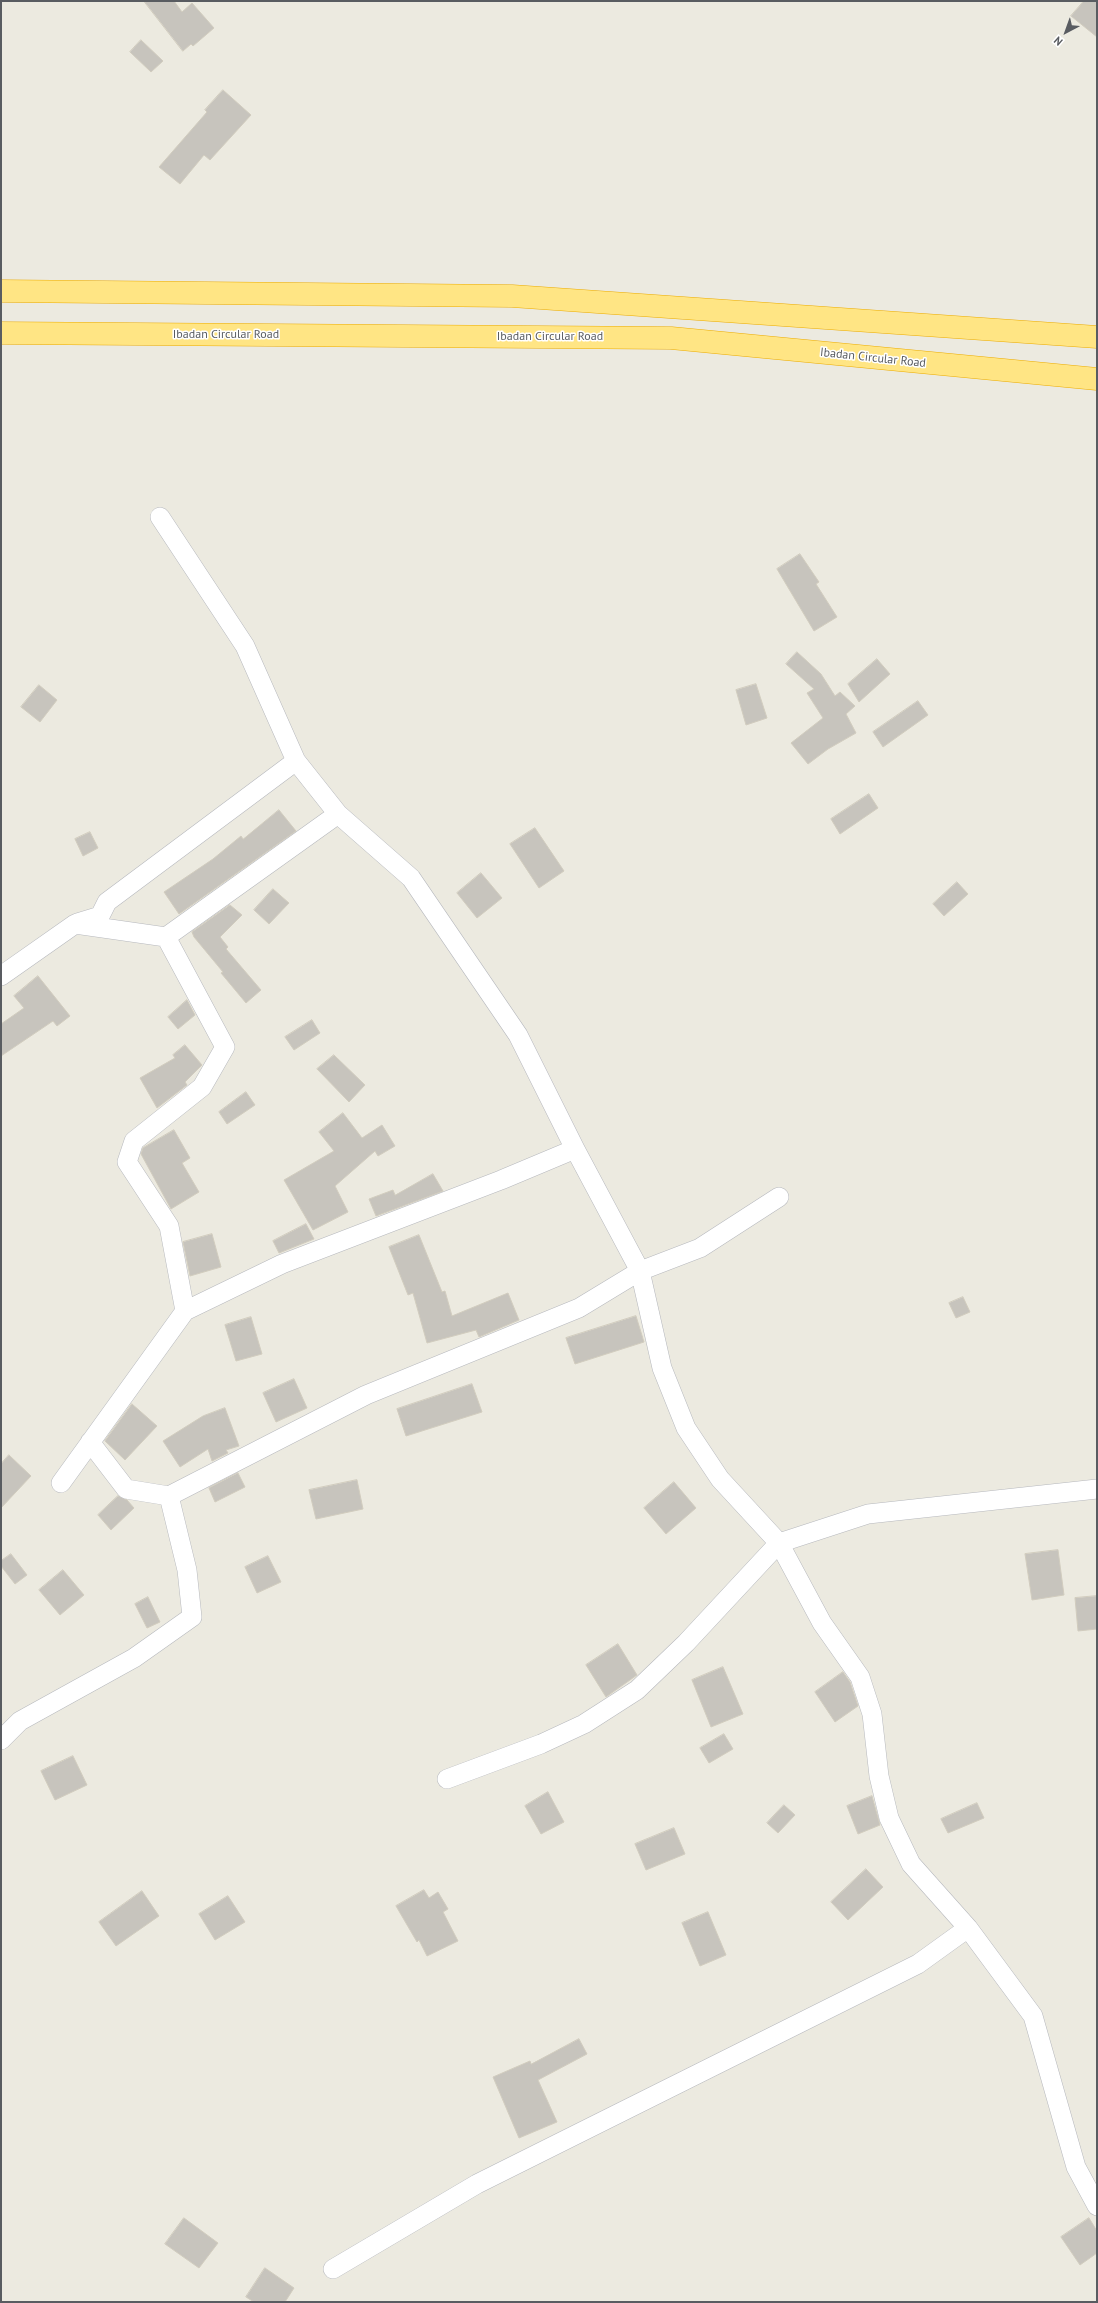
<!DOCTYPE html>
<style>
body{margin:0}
#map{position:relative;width:1098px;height:2303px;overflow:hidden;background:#eceae0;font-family:"PT Sans",sans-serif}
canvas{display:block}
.frame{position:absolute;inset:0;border:2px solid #595c61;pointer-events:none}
.north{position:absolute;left:1046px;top:12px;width:40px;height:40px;-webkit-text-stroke:3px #fff;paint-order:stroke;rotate:221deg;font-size:11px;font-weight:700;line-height:16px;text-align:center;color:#595c61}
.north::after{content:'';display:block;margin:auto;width:14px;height:18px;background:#595c61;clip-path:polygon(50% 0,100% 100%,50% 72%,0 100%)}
</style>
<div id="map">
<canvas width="1098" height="2303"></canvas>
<div class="frame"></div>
<div class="north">N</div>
</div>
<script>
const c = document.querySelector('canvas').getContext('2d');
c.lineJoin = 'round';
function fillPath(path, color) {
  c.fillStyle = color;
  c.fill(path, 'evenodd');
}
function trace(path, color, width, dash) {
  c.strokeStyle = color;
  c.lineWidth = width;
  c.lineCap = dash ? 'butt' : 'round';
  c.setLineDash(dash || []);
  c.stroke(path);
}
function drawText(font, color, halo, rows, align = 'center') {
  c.font = font + ' "PT Sans",sans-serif';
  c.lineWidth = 3;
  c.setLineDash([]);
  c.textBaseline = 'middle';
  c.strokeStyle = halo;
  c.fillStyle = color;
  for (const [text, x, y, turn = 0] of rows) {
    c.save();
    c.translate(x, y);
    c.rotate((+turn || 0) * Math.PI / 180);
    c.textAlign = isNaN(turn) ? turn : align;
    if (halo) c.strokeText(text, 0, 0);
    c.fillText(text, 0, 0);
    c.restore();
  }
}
const building = new Path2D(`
 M144 1H174L182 12 192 3 214 28 193 46 191 44 183 51Z
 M1084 1H1097V37L1071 16Z
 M141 40 163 61 151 72 130 52Z
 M223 90 251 115 210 160 204 155 180 184 159 167 207 112 205 110Z
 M800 554 819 582 816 584 837 617 814 631 777 569Z
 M797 652 821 674 835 696 840 692 855 706 846 714 856 733 828 749 808 764 791 743 823 718 807 693 814 689 786 664Z
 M877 659 890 674 859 702 848 684Z
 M756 684 767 718 746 725 736 690Z
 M39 685 57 700 40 722 21 707Z
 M918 701 928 715 883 747 873 732Z
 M869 794 878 808 840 834 831 819Z
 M279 810 296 831 179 914 164 892 213 859 241 836 243 839Z
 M535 828 564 871 539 888 510 844Z
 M90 832 98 848 83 856 75 839Z
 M481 873 502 898 477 918 457 893Z
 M957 882 968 894 944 916 933 904Z
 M273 889 289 903 269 924 254 910Z
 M230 905 242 915 220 937 228 947 226 949 261 990 246 1003 221 973 223 972 194 937 192 932Z
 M38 976 70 1016 57 1026 53 1021 1 1056V1024L24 1008 14 996Z
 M187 1000 195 1015 178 1029 168 1017Z
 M312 1020 320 1033 294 1050 285 1037Z
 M185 1045 202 1065 185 1082 187 1085 157 1108 140 1078 175 1058 173 1055Z
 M334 1055 365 1085 349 1102 317 1069Z
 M246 1092 255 1105 227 1124 219 1112Z
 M343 1113 362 1138 382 1125 395 1146 378 1156 375 1151 335 1186 348 1212 313 1230 284 1180 334 1151 319 1132Z
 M174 1130 190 1158 182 1163 199 1192 171 1209 141 1154 143 1148Z
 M433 1174 443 1191 376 1216 369 1199 393 1190 395 1195Z
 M306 1224 314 1239 279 1253 273 1241Z
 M212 1234 221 1267 190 1276 183 1242Z
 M419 1235 442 1292 445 1291 452 1316 508 1293 519 1320 479 1337 476 1330 427 1343 413 1293 408 1295 389 1247Z
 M963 1297 970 1312 956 1318 949 1303Z
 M636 1316 644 1342 575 1364 566 1338Z
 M251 1317 262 1354 236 1361 225 1325Z
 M294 1379 307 1408 276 1422 263 1393Z
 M472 1384 482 1412 406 1436 397 1409Z
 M132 1404 157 1426 125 1460 105 1441Z
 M225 1408 239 1446 226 1450 228 1453 212 1461 208 1449 180 1467 163 1441 203 1416Z
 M9 1455 31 1476 1 1508V1464Z
 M238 1473 245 1487 215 1502 209 1488Z
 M357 1480 363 1509 316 1519 309 1490Z
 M674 1482 696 1508 666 1534 644 1508Z
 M118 1496 127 1500 134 1508 111 1530 98 1515Z
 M1058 1550 1064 1595 1032 1600 1025 1554Z
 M11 1554 27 1575 15 1584 1 1566V1561Z
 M268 1556 281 1582 257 1593 245 1567Z
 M63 1570 84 1595 60 1615 39 1590Z
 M1097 1596V1629L1078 1631 1075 1598Z
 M148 1597 160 1622 147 1628 135 1604Z
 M618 1644 637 1675 606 1697 586 1665Z
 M723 1667 743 1714 711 1727 692 1680Z
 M843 1672 850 1682 858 1706 835 1722 815 1692Z
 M724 1734 733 1749 709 1763 700 1748Z
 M73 1756 87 1785 55 1800 41 1771Z
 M548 1792 564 1822 541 1834 525 1806Z
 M872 1796 880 1825 858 1834 847 1806Z
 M977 1803 984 1818 948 1833 941 1819Z
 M784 1805 795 1815 778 1833 767 1823Z
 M674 1828 685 1854 646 1870 635 1844Z
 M866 1869 883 1887 848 1920 831 1902Z
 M424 1890 429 1898 438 1892 448 1909 443 1912 458 1941 427 1956 419 1940 417 1942 396 1906Z
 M142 1891 159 1916 116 1946 99 1922Z
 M228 1896 245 1922 215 1940 199 1914Z
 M708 1912 726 1955 700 1966 682 1923Z
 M579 2039 587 2054 538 2080 557 2122 519 2138 493 2077 530 2061 531 2064Z
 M184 2218 218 2243 199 2268 165 2244Z
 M1089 2218 1097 2231V2253L1080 2265 1061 2237Z
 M265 2268 294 2288 285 2302H254L246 2297Z`);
fillPath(building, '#c7c4bd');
trace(building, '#d1ccbe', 1);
const street = new Path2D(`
 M77 923 100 916 107 902 296 761
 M166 937 225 1047 202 1087 134 1141 127 1162 169 1226 185 1311
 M1 976 75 924 166 937 338 814
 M779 1197 700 1248 640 1271 662 1368 686 1428 720 1479 779 1543 822 1623 860 1677 872 1714 879 1776 889 1818 911 1864 968 1928 1033 2016 1076 2167 1097 2206
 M90 1442 126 1489 169 1496 366 1395 579 1308 640 1271 575 1149
 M61 1483 185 1311 282 1264 501 1180 575 1149 518 1035 411 878 338 814 296 761 245 646 160 517
 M1 1740 20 1721 134 1658 192 1617 187 1570 169 1496
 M447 1779 541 1744 584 1724 637 1690 686 1643 779 1543 868 1514 1097 1489
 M333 2269 477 2184 918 1964 968 1928`);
const highway = new Path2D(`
 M1 291 512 296 1097 337
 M1 333 671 338 1097 379`);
trace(street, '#b6b8bd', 20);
trace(highway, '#ecac00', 23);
trace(street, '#fff', 19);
trace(highway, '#ffe584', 22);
drawText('12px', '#595c61', '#fff', [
 ["Ibadan Circular Road",226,335],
 ["Ibadan Circular Road",550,337],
 ["Ibadan Circular Road",873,358,6]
]);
</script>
